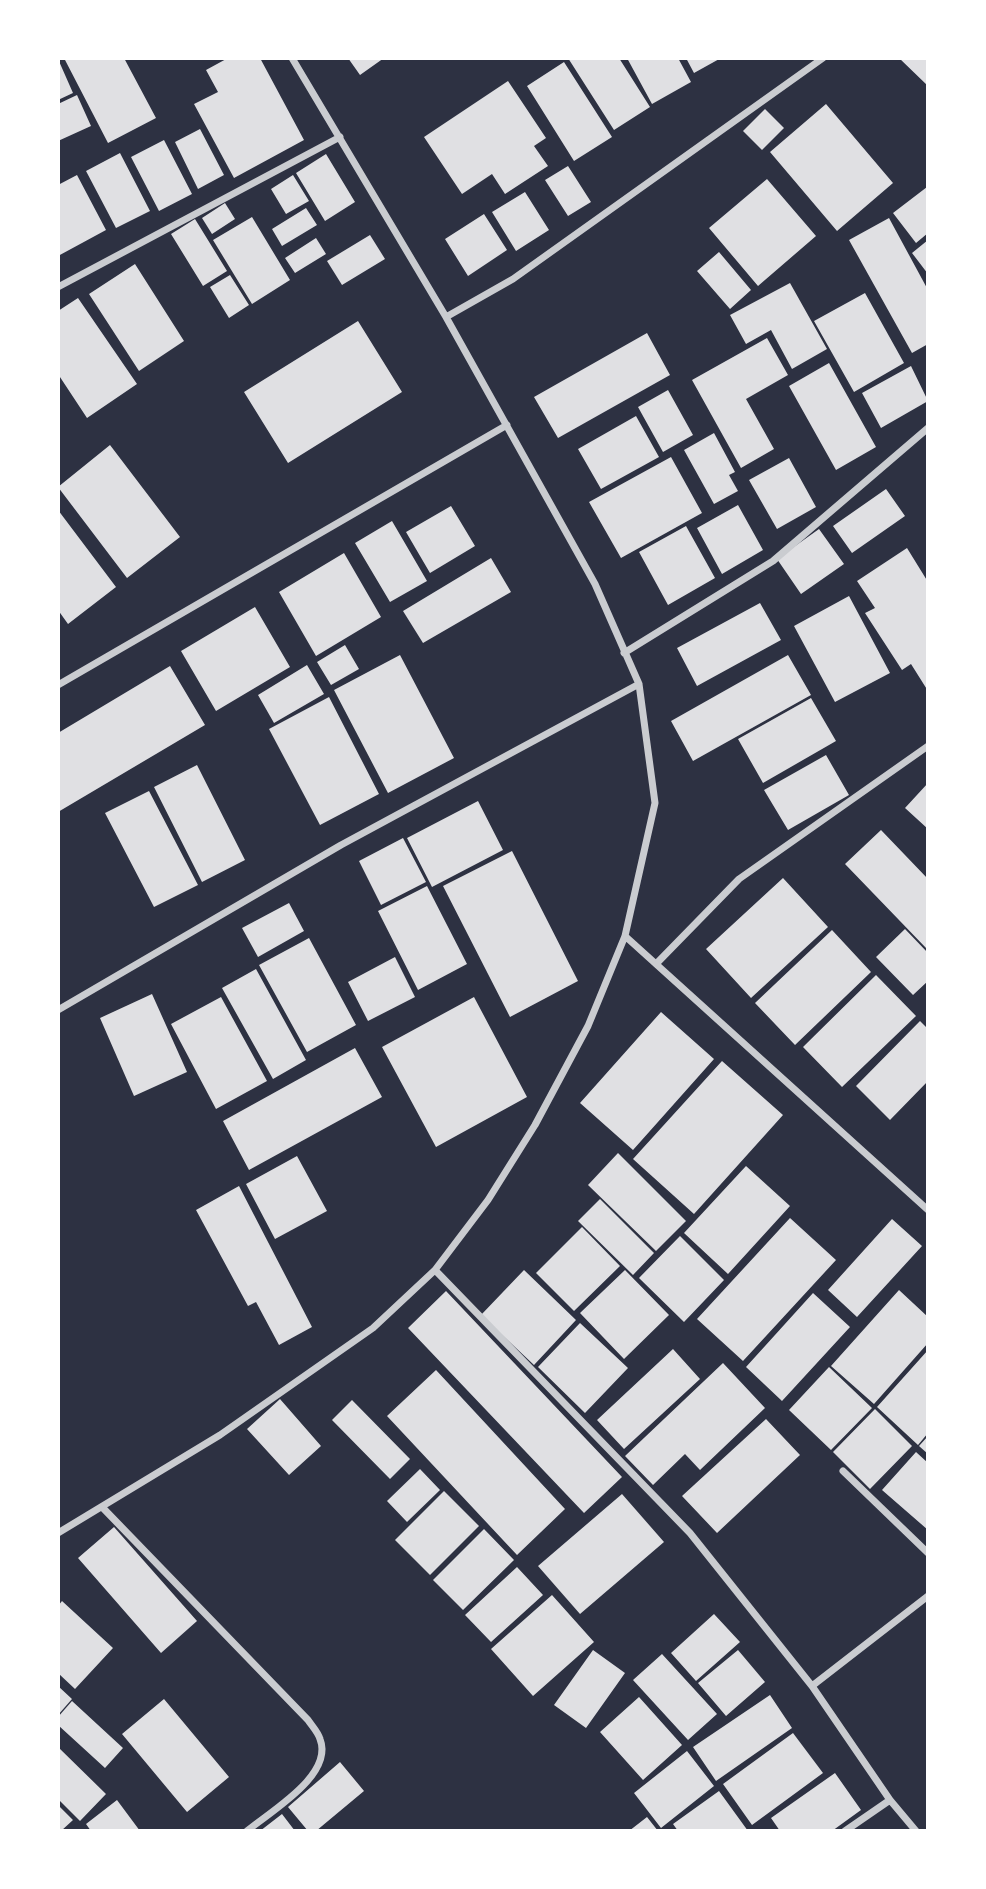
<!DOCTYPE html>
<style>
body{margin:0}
#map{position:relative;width:986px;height:1889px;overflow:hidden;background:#2d3142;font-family:Quicksand,sans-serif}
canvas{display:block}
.frame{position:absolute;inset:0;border:60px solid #fff;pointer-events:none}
</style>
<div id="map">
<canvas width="986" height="1889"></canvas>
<div class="frame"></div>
</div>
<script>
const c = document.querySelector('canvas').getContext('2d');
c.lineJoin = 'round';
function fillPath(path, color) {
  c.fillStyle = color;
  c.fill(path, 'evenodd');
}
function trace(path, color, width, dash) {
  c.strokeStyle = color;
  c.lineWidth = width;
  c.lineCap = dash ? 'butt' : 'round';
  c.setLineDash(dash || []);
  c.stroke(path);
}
fillPath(new Path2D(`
 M64 58H124L156 118 108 143Z
 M228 58H260L304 140 234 178 194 104 218 92 206 70Z
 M348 58H384L360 75Z
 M568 58H619L650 107 614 130Z
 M627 58H678L691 82 652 104Z
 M686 58H721L694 73Z
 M899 58H928V86Z
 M58 59 73 93 58 100Z
 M564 62 612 137 574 161 527 86Z
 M508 81 546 138 534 146 548 166 505 194 492 174 462 194 424 137Z
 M77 95 91 126 58 141V104Z
 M826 104 893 183 837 231 770 152Z
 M765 109 784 128 762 150 743 131Z
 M200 129 224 175 198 189 175 142Z
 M164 140 192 194 159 211 131 157Z
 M120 153 150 211 116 228 86 171Z
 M326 154 355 202 325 221 296 173Z
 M568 166 591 202 568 216 545 180Z
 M77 175 106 230 58 256V185Z
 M293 175 309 201 286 214 271 189Z
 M767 179 816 236 758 286 709 228Z
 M927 187 928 233 916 243 893 213Z
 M525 192 549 230 516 251 492 212Z
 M225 203 235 219 212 234 202 218Z
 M306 208 317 225 282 246 272 229Z
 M484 214 507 250 468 276 445 239Z
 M252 217 290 280 252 304 213 240Z
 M889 218 928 290V344L912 353 849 240Z
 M195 219 227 271 203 286 171 234Z
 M370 235 385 259 342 285 327 261Z
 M316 238 326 254 295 273 285 258Z
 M928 240V274L912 253Z
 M719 252 751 290 730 309 697 271Z
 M135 264 184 341 139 371 89 294Z
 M230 275 249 305 229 318 210 287Z
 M790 283 827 349 792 369 771 330 746 344 730 315Z
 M865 293 904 363 854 392 814 321Z
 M78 298 137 384 87 418 58 374V311Z
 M358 321 402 392 288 463 244 392Z
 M647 333 670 375 558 438 534 397Z
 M767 338 788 375 746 399 774 449 741 468 692 380Z
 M829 363 876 447 836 470 789 386Z
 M911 366 928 401 881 428 862 393Z
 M668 390 693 435 663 452 638 407Z
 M636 416 659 457 601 489 578 449Z
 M714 433 735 472 729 475 738 491 714 504 684 450Z
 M110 445 180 537 127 578 58 487Z
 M671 457 702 513 621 558 589 502Z
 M789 458 816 507 777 529 749 480Z
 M886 489 905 516 852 553 833 526Z
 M738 505 763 550 722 574 697 528Z
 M451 506 475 546 430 573 406 532Z
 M58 510 116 587 68 624 58 610Z
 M392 521 427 581 390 602 355 543Z
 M686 526 715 578 668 605 639 552Z
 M819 529 844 564 801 594 777 559Z
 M907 548 928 582V691L911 664 902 670 865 613 875 608 857 581Z
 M344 553 381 617 316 656 279 592Z
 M491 558 511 592 423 643 403 611Z
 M849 596 890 673 835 702 794 626Z
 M760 603 781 640 697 686 677 648Z
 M255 607 290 667 216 711 181 651Z
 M345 645 359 669 331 685 317 662Z
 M400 655 454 758 388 793 334 690Z
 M788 655 811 695 693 761 671 721Z
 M307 665 324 694 274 723 258 695Z
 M170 666 205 725 58 812V733Z
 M329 697 379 794 320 825 269 729Z
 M811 698 836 741 763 783 738 739Z
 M826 755 849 795 788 830 764 790Z
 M197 765 245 860 202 882 154 787Z
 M928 783V829L905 808Z
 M149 791 198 885 154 907 105 813Z
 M478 801 503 850 432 887 407 838Z
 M881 830 928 879 926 948 845 864Z
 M403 838 426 882 381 905 359 861Z
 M512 851 578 981 510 1017 443 886Z
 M783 878 828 927 751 998 706 949Z
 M427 886 467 964 418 990 378 911Z
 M289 903 304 931 258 957 242 928Z
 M905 929 928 953V981L913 995 876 957Z
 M832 930 871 972 795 1045 755 1003Z
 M309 938 356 1025 307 1052 259 965Z
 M395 957 415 997 368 1021 348 982Z
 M256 969 306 1060 273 1079 222 988Z
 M876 975 916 1016 842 1087 803 1047Z
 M152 994 187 1072 134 1096 100 1018Z
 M221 997 267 1081 216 1109 171 1024Z
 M474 997 527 1097 436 1147 382 1047Z
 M661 1012 714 1059 633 1150 580 1103Z
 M920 1021 928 1029V1081L890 1120 856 1086Z
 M355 1048 382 1097 249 1170 223 1121Z
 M722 1061 783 1115 694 1214 633 1159Z
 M618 1153 686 1221 656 1251 588 1185Z
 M297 1156 327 1211 275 1239 246 1184Z
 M746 1166 790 1206 728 1274 684 1233Z
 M239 1186 312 1327 279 1345 256 1302 248 1306 196 1210Z
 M600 1199 654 1253 633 1275 578 1221Z
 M790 1218 836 1260 743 1361 697 1319Z
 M892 1219 922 1246 857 1317 828 1290Z
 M582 1227 620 1266 574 1311 536 1273Z
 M680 1236 724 1280 684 1322 639 1278Z
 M524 1270 576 1320 534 1365 481 1315Z
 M625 1270 669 1315 624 1359 580 1313Z
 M899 1290 928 1317V1343L874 1404 831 1366Z
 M446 1291 622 1477 584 1513 408 1328Z
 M813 1293 850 1327 782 1401 746 1367Z
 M580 1323 628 1368 585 1413 538 1367Z
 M673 1349 700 1379 624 1449 597 1420Z
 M928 1350V1433L918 1445 877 1407Z
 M723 1363 765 1408 700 1470 685 1454 653 1485 625 1456Z
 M829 1367 872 1408 831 1450 789 1410Z
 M436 1370 565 1509 517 1555 387 1416Z
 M280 1399 321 1446 289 1475 247 1429Z
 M352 1400 410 1459 390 1479 332 1420Z
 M875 1409 912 1446 870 1489 833 1452Z
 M766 1419 800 1455 717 1533 682 1496Z
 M928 1436V1454L919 1446Z
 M916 1452 928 1463V1530L882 1490Z
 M420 1469 440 1490 407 1522 387 1501Z
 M444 1491 479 1526 430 1575 395 1540Z
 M622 1494 664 1542 580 1614 538 1566Z
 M114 1527 197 1621 161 1653 78 1558Z
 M484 1529 514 1560 463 1610 433 1580Z
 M517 1567 543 1595 491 1642 465 1615Z
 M552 1595 594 1642 533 1696 491 1649Z
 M62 1601 113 1648 75 1689 58 1673V1606Z
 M714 1614 740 1642 696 1681 671 1653Z
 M593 1650 625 1673 586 1728 554 1705Z
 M738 1650 765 1682 726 1716 698 1683Z
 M662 1654 717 1714 688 1740 633 1680Z
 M58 1686 72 1699 58 1715Z
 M770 1695 792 1728 716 1781 693 1747Z
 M639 1697 682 1745 643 1780 600 1732Z
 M164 1699 229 1777 187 1812 122 1734Z
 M72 1701 123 1748 105 1768 58 1725V1717Z
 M793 1733 823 1773 752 1825 723 1784Z
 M58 1747 106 1794 80 1821 58 1799Z
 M687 1751 714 1786 661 1828 634 1793Z
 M340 1762 364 1791 316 1831H308L288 1807Z
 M835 1773 861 1810 832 1831H780L771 1818Z
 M719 1791 748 1831H678L673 1824Z
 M117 1800 140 1831H91L86 1824Z
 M58 1805 73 1820 61 1831H58Z
 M282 1814 295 1831H260Z
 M647 1817 658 1831H629Z`), '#e0e0e3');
trace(new Path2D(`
 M58 287 340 137
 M446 317 513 279 823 58
 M624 653 773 561 928 428
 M58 685 507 425
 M625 936 928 1210
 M656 964 739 879 928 746
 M58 1010 341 845 639 684
 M435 1270 690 1533 812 1686 890 1800 916 1831
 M843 1471 928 1553
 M102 1507 308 1720C312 1726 318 1732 320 1739 334 1775 271 1811 247 1831
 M58 1533 220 1435 373 1328 435 1270 488 1200 535 1125 588 1026 625 936 655 803 639 684 595 584 446 317 292 58
 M812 1686 928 1596
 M845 1831 890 1800`), '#caccd0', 7);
</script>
